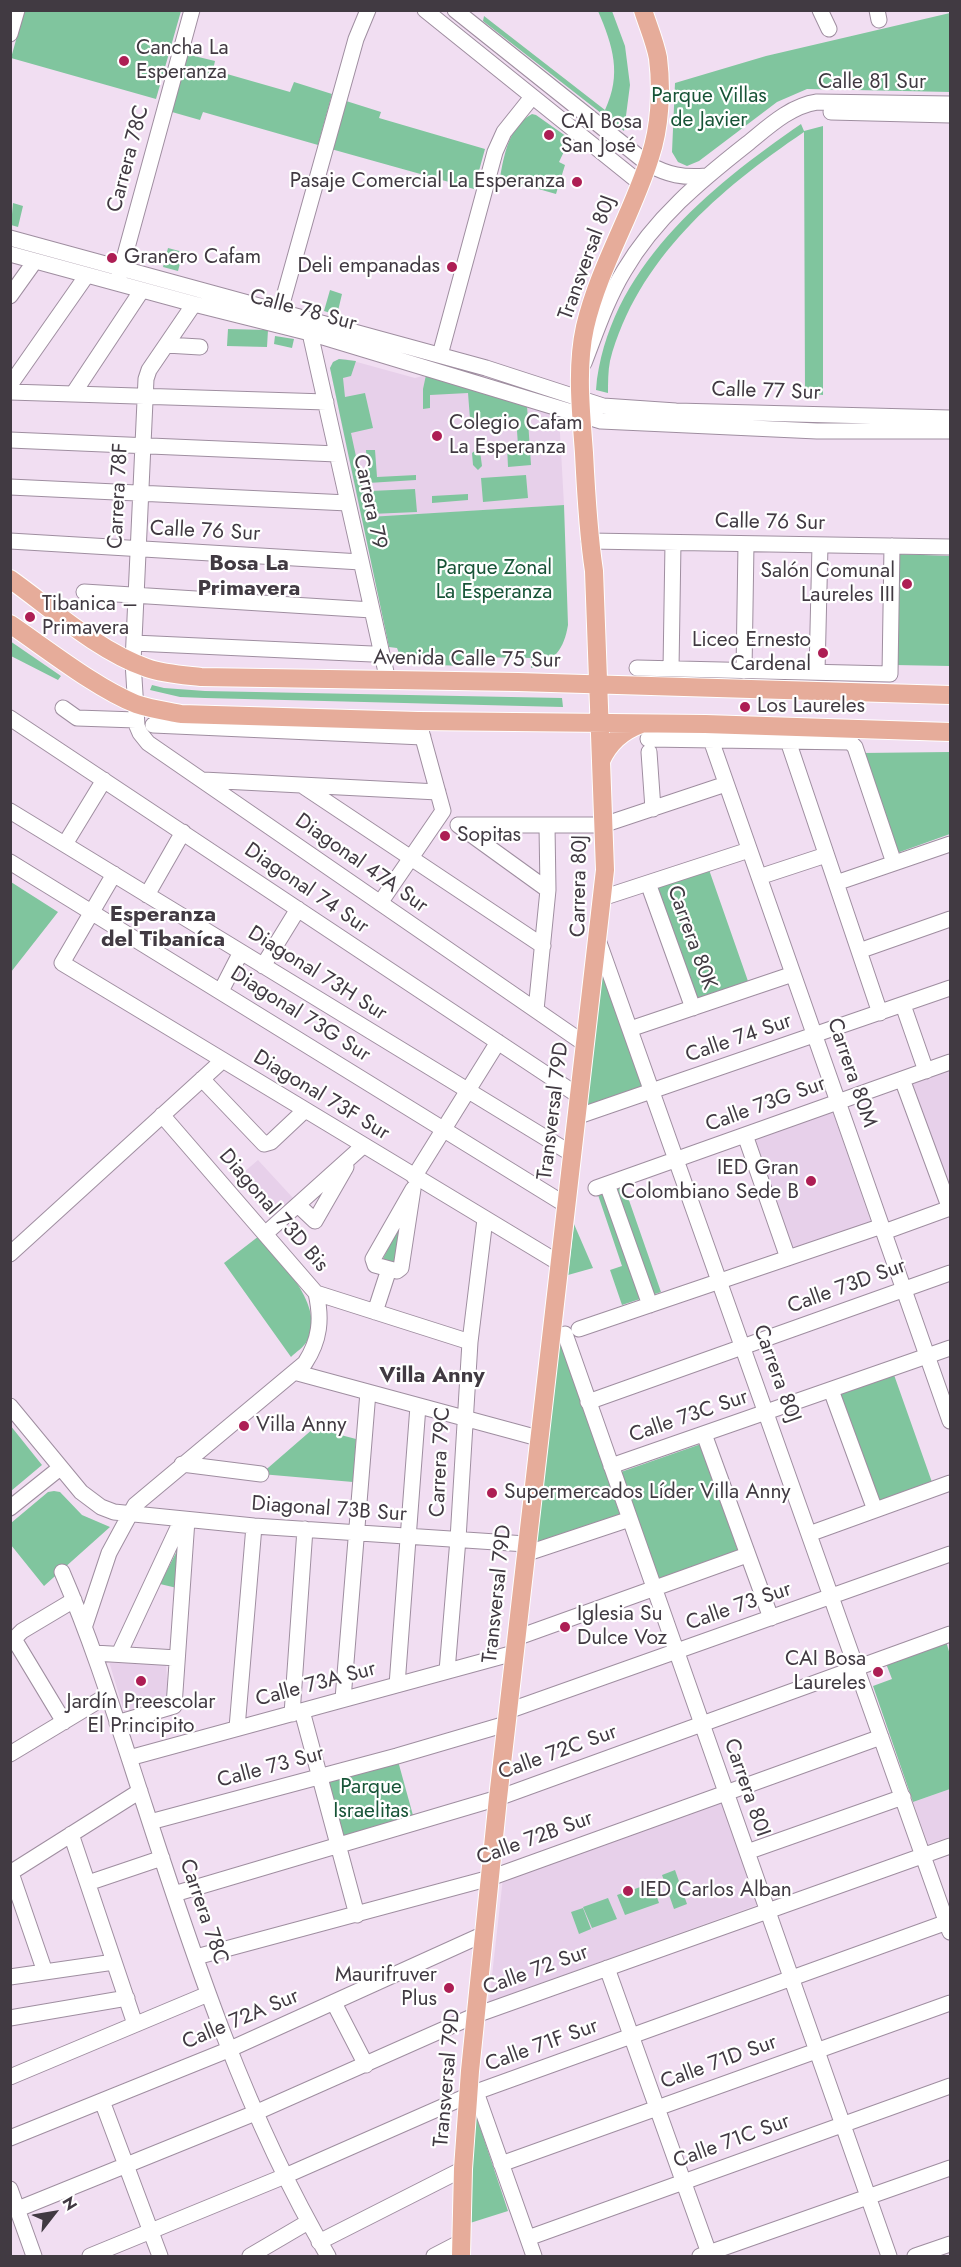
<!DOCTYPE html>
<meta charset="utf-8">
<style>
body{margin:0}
#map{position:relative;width:961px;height:2267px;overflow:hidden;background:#f1def2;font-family:Jost,sans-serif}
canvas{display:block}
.frame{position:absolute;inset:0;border:12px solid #413a42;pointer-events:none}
.north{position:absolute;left:24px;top:2183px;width:60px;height:60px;-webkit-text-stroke:4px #fff;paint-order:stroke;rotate:59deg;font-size:16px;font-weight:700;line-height:24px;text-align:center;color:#413a42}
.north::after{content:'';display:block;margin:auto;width:21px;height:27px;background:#413a42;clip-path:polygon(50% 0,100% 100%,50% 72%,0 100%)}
</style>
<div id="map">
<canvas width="961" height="2267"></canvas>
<div class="frame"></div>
<div class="north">N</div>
</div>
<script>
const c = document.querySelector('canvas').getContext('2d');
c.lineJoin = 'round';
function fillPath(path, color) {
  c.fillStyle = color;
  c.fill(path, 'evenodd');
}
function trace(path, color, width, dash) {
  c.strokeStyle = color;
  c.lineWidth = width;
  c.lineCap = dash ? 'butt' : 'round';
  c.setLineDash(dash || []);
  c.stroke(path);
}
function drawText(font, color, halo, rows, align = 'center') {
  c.font = font + ' Jost,sans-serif';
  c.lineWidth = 4.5;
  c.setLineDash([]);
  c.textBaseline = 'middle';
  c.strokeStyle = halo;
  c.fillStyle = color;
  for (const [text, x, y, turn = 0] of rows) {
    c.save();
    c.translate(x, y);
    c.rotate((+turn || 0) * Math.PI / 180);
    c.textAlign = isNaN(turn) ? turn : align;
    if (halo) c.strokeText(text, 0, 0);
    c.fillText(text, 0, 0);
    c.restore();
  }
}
fillPath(new Path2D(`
 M339 359H346L415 378 426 375 559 415 564 505 361 518 330 368 333 362Z
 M950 1068V1194L910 1083Z
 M832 1110 872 1225 790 1253 750 1138Z
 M258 1160 293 1198 272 1219 236 1179Z
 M108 1658 166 1661 168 1702 125 1715Z
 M950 1789V1837L928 1844 913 1802Z
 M722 1800 760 1904 489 2002 503 1878Z`), '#e7d0ea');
fillPath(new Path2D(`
 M24 11H181L156 99 11 58Z
 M598 11H612L625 46 630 85 624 131 483 21 484 16 605 110C622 74 613 46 598 11Z
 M950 13V92L807 89 777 102 699 161 687 166 678 162 672 152 675 83 766 56Z
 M186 54 215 61 213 70 290 92 294 82 332 94 318 145 203 112 200 120 172 112Z
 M343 100 381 112 379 118 485 149 474 189 331 149Z
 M532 114 536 115 570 139 559 162 565 165 556 194 500 178C504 155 509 126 532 114Z
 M801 124 804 131 823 126V395L805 393 804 132C720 189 637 259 610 361 608 371 608 383 608 393L596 390C607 270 708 188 801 124Z
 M13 203 23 206 18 227 11 225Z
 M168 248 183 252 178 271 163 267Z
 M330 290 342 294 337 315 324 311Z
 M228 329 268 330 267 347 227 346Z
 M275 336 294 339 292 348 274 344Z
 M339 359 356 361 351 376 343 378 345 397 365 393 373 428 351 433 369 517 564 505 568 625C564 649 555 661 531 668V658L464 657V666L411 664 401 658 397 648 389 647 330 368 333 362Z
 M426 375 527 406 531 465 508 467 507 446 518 445 516 417 470 419 468 393 430 395V408L423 409V389Z
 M375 450 377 477 416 475V480L368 483 366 450Z
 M476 450 480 451 482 466 478 470 473 465 472 453Z
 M526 475 528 498 483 502 481 478Z
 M415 489 417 512 371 514 370 491Z
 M468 494V500L432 503V496Z
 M897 554 950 556V666L895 665Z
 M10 641 61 676 58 680 11 656Z
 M152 685 164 688 205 691 562 698 563 707 205 698 180 697 150 690Z
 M950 752V834L897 853 861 753Z
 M707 864 749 984 693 1004 653 884Z
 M11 882 58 912 11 972Z
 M600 963 646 1090 585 1111Z
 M623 1183 661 1292 622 1305 610 1270 622 1266 597 1192Z
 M404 1216 397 1267 381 1263Z
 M574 1224 593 1268 568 1275Z
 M259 1236C279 1260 327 1307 307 1341 304 1347 296 1352 291 1357L224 1263Z
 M558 1329 621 1518 533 1548Z
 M893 1372 933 1485 876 1505 836 1392Z
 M10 1425 42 1465 11 1491H10Z
 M314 1428 356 1439 353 1482 261 1474Z
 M701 1444 739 1554 657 1583 618 1473Z
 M54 1491 60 1492 82 1515 110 1527 44 1586 11 1545V1523L48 1492Z
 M178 1549 177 1588 160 1584Z
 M946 1641 950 1655V1789L913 1802 873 1686 892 1679 885 1661Z
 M398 1761 414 1819 343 1838 327 1780Z
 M675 1870 687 1904 674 1909 662 1875Z
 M652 1883 659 1903 625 1915 617 1895Z
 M608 1898 617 1919 592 1928 583 1907Z
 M583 1908 591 1929 579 1934 571 1912Z
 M473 2106 508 2211 470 2223Z`), '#80c59e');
const minor = new Path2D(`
 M425 10 640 183
 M455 10 648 164C668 175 683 178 706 176
 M820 10 829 29
 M877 10 879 20
 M10 34 17 10
 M831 112 950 115
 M10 238 486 368 603 406 676 411 950 418
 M10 254 194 304 310 333 601 421 817 431H950
 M119 277 192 10
 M10 296 35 261
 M194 304 149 370 146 379 133 662 137 726 140 733 148 743 585 1044
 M280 311 356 39 368 10
 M310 333 388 681
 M166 345 200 347
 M440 355 495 152 504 132 532 97
 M584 363C596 332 607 299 624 271 655 218 700 181 747 144 768 127 790 106 817 102L950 104
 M10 385 87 275
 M10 392 326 402
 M73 394 142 290
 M10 440 337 454
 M10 487 348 503
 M10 541 361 562
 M589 541 950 547
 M84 592 372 610
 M134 643 372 654
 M637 668 890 674 892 546
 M671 669 673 543
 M744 671 746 544
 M817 672 820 545
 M63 708 77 718 136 720
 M10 718 579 1096
 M153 725 423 737
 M648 739 850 742 855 747 894 863
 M711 740 950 1421
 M788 741 880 1013
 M649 752 653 809
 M203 780 438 792
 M303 786 543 946
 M10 811 572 1154
 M458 825H603L726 784
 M458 825 548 890
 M65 844 104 780
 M10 862 566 1205
 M114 874 62 963 559 1263
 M759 877 826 855
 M648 883 693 1008
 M836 883 950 844
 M147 895 183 832
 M602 898 749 850
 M380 903 443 811 420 727
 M597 937 950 1932
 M859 951 950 919
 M263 966 298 909
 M221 991 241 952
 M903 1005 926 1071
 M536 1010 548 890 547 826
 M630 1029 793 974
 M202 1079 264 1144 271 1142 304 1111
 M902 1079 950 1209
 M162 1115 316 1293 470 1342
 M576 1117 950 988
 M745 1135 788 1258
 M414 1177 498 1042
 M607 1184 650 1305
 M596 1188 950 1062
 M413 1189 401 1268 397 1271 375 1265 373 1259Z
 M298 1205 315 1221 346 1167
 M884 1232 950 1208
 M265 1234 363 1146
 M10 1254 222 1061
 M375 1312 389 1269
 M579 1329 882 1226
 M565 1334 889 2256
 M294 1372 538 1438
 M831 1390 875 1510
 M588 1402 950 1273
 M10 1406 81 1492 101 1507 114 1512 254 1526 526 1544
 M704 1434 771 1618
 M182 1464 261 1474
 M611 1466 950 1348
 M10 1508 60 1468
 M809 1534 950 1483
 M525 1554 630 1519
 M62 1572C95 1648 119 1728 145 1807 195 1961 246 2116 328 2256
 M85 1625 109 1553 135 1505 305 1363C320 1340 322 1319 316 1293
 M516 1638 747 1555
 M94 1653 177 1658
 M119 1654 182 1519
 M447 1671 458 1539 470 1342 485 1219
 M397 1685 418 1406
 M343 1699 368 1392
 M302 1711 357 1915
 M508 1711 950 1554
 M292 1714 305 1529
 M64 1722 14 1639 22 1631 74 1600
 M117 1723 174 1706 187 1520
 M237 1728 254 1526
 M10 1754 108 1695
 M129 1758 514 1653
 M150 1822 397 1756 506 1724
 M71 1834 135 2024
 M747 1852 903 1797
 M10 1873 140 1791
 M11 1873 45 1972
 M88 1883 162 1858
 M174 1894 498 1798 950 1634
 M196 1957 490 1878 881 1737
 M607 1968 710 2256
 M10 1977 114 1962
 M334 2003 366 2065
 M10 2018 127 1998
 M10 2077 208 1994
 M476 2092 534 2256
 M102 2101 160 2256
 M10 2138 228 2050 484 1934
 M501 2164 950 2003
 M10 2189 34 2256
 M10 2209H18L255 2113 476 2015 950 1846
 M528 2238 950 2086
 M319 2242 463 2169
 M90 2256 285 2176 476 2092 950 1921
 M250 2256 308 2222
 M434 2256 461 2242
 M700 2256 950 2168
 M915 2256 950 2244`);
const major = new Path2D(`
 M10 579C52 609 98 651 147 668 164 674 183 675 201 677L518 682 950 695
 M10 624C47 649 96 688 136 704 151 709 166 711 181 714L418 721 705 724 950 732
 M601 761C609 742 622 731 641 724
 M461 2256 463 2169 470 2071 498 1798 605 870 594 571C588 532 586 493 584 453 581 412 576 368 585 327 599 267 632 215 650 157 660 127 662 90 658 58 655 42 648 26 643 10`);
trace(minor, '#9f8ea0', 17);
trace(major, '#fff', 20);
trace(minor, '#fff', 15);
trace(major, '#e6ac9a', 18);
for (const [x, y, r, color] of [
 [124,61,6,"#ad1e54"],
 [549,135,6,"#ad1e54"],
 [577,182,6,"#ad1e54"],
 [112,258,6,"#ad1e54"],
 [452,267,6,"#ad1e54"],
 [437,436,6,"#ad1e54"],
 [907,584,6,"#ad1e54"],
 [30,617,6,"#ad1e54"],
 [823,653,6,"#ad1e54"],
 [745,707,6,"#ad1e54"],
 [445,836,6,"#ad1e54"],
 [811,1181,6,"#ad1e54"],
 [244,1426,6,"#ad1e54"],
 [492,1493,6,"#ad1e54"],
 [565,1627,6,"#ad1e54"],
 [878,1672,6,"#ad1e54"],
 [141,1681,6,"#ad1e54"],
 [628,1891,6,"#ad1e54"],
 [449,1988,6,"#ad1e54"]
]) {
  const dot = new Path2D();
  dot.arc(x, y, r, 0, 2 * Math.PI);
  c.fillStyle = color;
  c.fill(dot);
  trace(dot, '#fff', 2);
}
drawText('21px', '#413a42', '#fff', [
 ["Cancha La",136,49],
 ["Esperanza",136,73],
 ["CAI Bosa",561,123],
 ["San José",561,147],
 ["Pasaje Comercial La Esperanza",565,182,"right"],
 ["Granero Cafam",124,258],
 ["Deli empanadas",440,267,"right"],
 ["Colegio Cafam",449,424],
 ["La Esperanza",449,448],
 ["Salón Comunal",895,572,"right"],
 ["Laureles III",895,596,"right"],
 ["Tibanica –",42,605],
 ["Primavera",42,629],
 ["Liceo Ernesto",811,641,"right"],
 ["Cardenal",811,665,"right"],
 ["Los Laureles",757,707],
 ["Sopitas",457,836],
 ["IED Gran",799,1169,"right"],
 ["Colombiano Sede B",799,1193,"right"],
 ["Villa Anny",256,1426],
 ["Supermercados Líder Villa Anny",504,1493],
 ["Iglesia Su",577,1615],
 ["Dulce Voz",577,1639],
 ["CAI Bosa",866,1660,"right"],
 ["Laureles",866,1684,"right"],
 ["Jardín Preescolar",141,1703,"center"],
 ["El Principito",141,1727,"center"],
 ["IED Carlos Alban",640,1891],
 ["Maurifruver",437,1976,"right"],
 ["Plus",437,2000,"right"]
], 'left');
drawText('21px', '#413a42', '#fff', [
 ["Calle 81 Sur",872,83],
 ["Carrera 78C",129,159,-75],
 ["Transversal 80J",588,258,-70],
 ["Calle 78 Sur",303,311,15],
 ["Calle 77 Sur",766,392,2],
 ["Carrera 78F",119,496,-87],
 ["Carrera 79",369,502,78],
 ["Calle 76 Sur",770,523,1],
 ["Calle 76 Sur",205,532,3],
 ["Avenida Calle 75 Sur",467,660,1],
 ["Diagonal 47A Sur",361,864,35],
 ["Carrera 80J",580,886,-89],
 ["Diagonal 74 Sur",306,889,34],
 ["Carrera 80K",691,938,70],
 ["Diagonal 73H Sur",317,974,32],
 ["Diagonal 73G Sur",300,1015,32],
 ["Calle 74 Sur",739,1039,-19],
 ["Carrera 80M",851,1073,71],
 ["Diagonal 73F Sur",321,1096,31],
 ["Calle 73G Sur",766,1105,-20],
 ["Transversal 79D",554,1111,-83],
 ["Diagonal 73D Bis",273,1211,49],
 ["Calle 73D Sur",847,1287,-20],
 ["Carrera 80J",776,1374,70],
 ["Calle 73C Sur",689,1417,-19],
 ["Carrera 79C",441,1462,-87],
 ["Diagonal 73B Sur",329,1510,4],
 ["Transversal 79D",498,1594,-84],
 ["Calle 73 Sur",739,1607,-19],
 ["Calle 73A Sur",316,1685,-15],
 ["Calle 72C Sur",558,1753,-20],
 ["Calle 73 Sur",271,1768,-15],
 ["Carrera 80I",746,1788,71],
 ["Calle 72B Sur",535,1839,-20],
 ["Carrera 78C",203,1912,71],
 ["Calle 72 Sur",536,1971,-20],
 ["Calle 72A Sur",241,2020,-23],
 ["Calle 71F Sur",542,2046,-20],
 ["Calle 71D Sur",719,2063,-20],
 ["Transversal 79D",448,2078,-85],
 ["Calle 71C Sur",732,2142,-20]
]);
drawText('21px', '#175437', '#fff', [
 ["Parque Villas",709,97],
 ["de Javier",709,121],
 ["Parque Zonal",494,569],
 ["La Esperanza",494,593],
 ["Parque",371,1788],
 ["Israelitas",371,1812]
]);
drawText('bold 22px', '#413a42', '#fff', [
 ["Bosa La",249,565],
 ["Primavera",249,590],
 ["Esperanza",163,916],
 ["del Tibaníca",163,941],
 ["Villa Anny",432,1377]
]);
</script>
